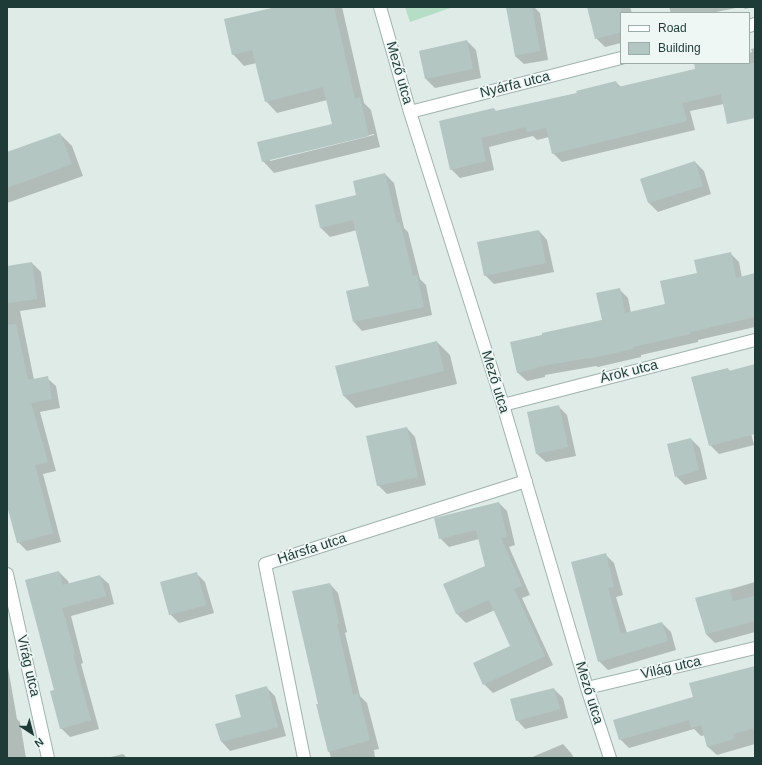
<!DOCTYPE html>
<meta charset="utf-8">
<style>
body{margin:0}
#map{position:relative;width:762px;height:765px;overflow:hidden;background:#deebe7;font-family:Helvetica,sans-serif}
canvas{display:block}
.frame{position:absolute;inset:0;border:8px solid #1f3b38;pointer-events:none}
.legend{position:absolute;left:620px;top:12px;width:130px;height:52px;box-sizing:border-box;background:#eff7f4;border:1px solid #9caca9;margin:0;padding:5px 7px;list-style:none;font-size:12px;color:#1f3b38}
.legend li{display:flex;align-items:center;gap:8px;height:20px}
.legend b{width:20px;border:1px solid #9caca9}
.north{position:absolute;left:12px;top:713px;width:40px;height:40px;-webkit-text-stroke:3px #eff7f4;paint-order:stroke;rotate:144deg;font-size:11px;font-weight:700;line-height:16px;text-align:center;color:#1f3b38}
.north::after{content:'';display:block;margin:auto;width:14px;height:18px;background:#1f3b38;clip-path:polygon(50% 0,100% 100%,50% 72%,0 100%)}
</style>
<div id="map">
<canvas width="762" height="765"></canvas>
<div class="frame"></div>
<ul class="legend">
<li><b style="height:5px;background:#fff"></b>Road</li>
<li><b style="height:11px;background:#b4c6c1"></b>Building</li>
</ul>
<div class="north">N</div>
</div>
<script>
const c = document.querySelector('canvas').getContext('2d');
c.lineJoin = 'round';
function fillPath(path, color) {
  c.fillStyle = color;
  c.fill(path, 'evenodd');
}
function trace(path, color, width, dash) {
  c.strokeStyle = color;
  c.lineWidth = width;
  c.lineCap = dash ? 'butt' : 'round';
  c.setLineDash(dash || []);
  c.stroke(path);
}
function drawText(font, color, halo, rows, align = 'center') {
  c.font = font + ' Helvetica,sans-serif';
  c.lineWidth = 3.5;
  c.setLineDash([]);
  c.textBaseline = 'middle';
  c.strokeStyle = halo;
  c.fillStyle = color;
  for (const [text, x, y, turn = 0] of rows) {
    c.save();
    c.translate(x, y);
    c.rotate((+turn || 0) * Math.PI / 180);
    c.textAlign = isNaN(turn) ? turn : align;
    if (halo) c.strokeText(text, 0, 0);
    c.fillText(text, 0, 0);
    c.restore();
  }
}
fillPath(new Path2D(`
 M405 7H453L410 22Z`), '#b6dec7');
fillPath(new Path2D(`
 M280 7H342L364 103 371 110 380 147 274 173 263 161 333 124 327 100 277 113 266 101 256 63 244 66 233 54ZM374 134V135L270 161V159Z
 M514 7H534L540 13 548 60 524 64 515 56Z
 M588 7H630L632 13H621V43L605 47 596 38Z
 M669 7H741L711 13H671Z
 M743 7H754L745 9Z
 M467 41 476 50 481 78 435 88 426 79 420 51Z
 M755 48V110L724 104 690 111 695 130 562 162 553 153 549 137 537 140 533 136 489 147 494 170 460 178 451 169 494 109 497 112 578 93 616 82 621 87 696 69 706 63H749V53L752 52 751 49Z
 M60 134 72 146 83 176 7 203V153Z
 M695 162 704 171 711 194 658 212 649 203 641 179Z
 M385 174 394 183 404 228 408 232 420 279 426 285 432 315 362 331 354 322 370 286 357 230 330 237 321 228 316 206 357 196Z
 M539 231 547 240 554 272 494 284 485 275Z
 M730 253 739 262 742 278 755 274V327L698 340V342L641 355V357L598 367 596 366 545 375V377L527 381 518 373 511 343 603 320 619 289 628 298 631 313 666 305 698 274Z
 M32 263 41 272 46 307 20 311 34 380 47 378 56 386 60 408 40 412 56 471 43 474 61 542 27 551 18 542 7 502V267Z
 M437 342 450 355 457 384 356 408 343 395Z
 M755 365V432L751 433 754 445 719 454 710 445 728 369 731 372Z
 M558 406 567 415 576 456 546 462 537 454Z
 M407 428 415 437 426 485 387 494 378 485Z
 M691 439 700 448 707 479 685 485 676 476Z
 M499 503 507 511 515 545 509 547 530 595 522 598 553 665 493 693 484 684 511 646 495 610 466 623 457 614 444 585 486 567 479 539 449 547 440 538Z
 M605 554 614 563 623 595 616 597 627 633 662 623 671 632 676 650 608 670 599 661Z
 M59 572 68 581 69 584 100 576 109 584 114 604 71 616 83 663 81 664 99 729 70 737 61 728 55 691Z
 M196 573 205 582 214 613 179 623 170 614Z
 M755 582V632L715 643 706 634 697 599Z
 M330 584 338 593 347 632 345 633 360 696 367 703 379 749 374 750 375 758H331L317 705H319Z
 M7 662 17 719 20 722 26 758H7Z
 M755 667V744L717 755 708 747 705 735 701 736 694 729 629 748 620 739 694 697Z
 M266 687 275 696 286 736 230 751 222 742 217 724 242 718Z
 M554 689 563 698 568 718 525 729 517 720Z
 M563 744 571 753 574 758H530Z
 M123 754 127 758H107Z`), '#0003');
fillPath(new Path2D(`
 M276 7H334L355 99 360 97 369 136 262 162 257 142 332 124 323 87 265 102 252 50 232 55 224 19Z
 M506 7H532L540 51 515 56Z
 M587 7H621V32L595 39Z
 M467 40 473 69 425 79 419 51Z
 M694 63H755V118L727 124 721 94 682 103 687 121 552 154 546 128 527 132 526 127 481 138 486 161 450 170 439 121 494 108 495 111 577 93 576 91 616 81 618 87 695 69Z
 M60 133 72 164 7 188V152Z
 M695 161 703 186 648 203 640 179Z
 M385 173 397 223 400 222 413 276 417 275 424 307 353 322 346 291 369 286 353 220 320 228 315 205 356 195 353 181Z
 M539 230 546 263 484 276 477 242Z
 M731 252 736 278 755 273V317L690 332V334L633 347V349L588 359V358L537 367V368L517 373 510 342 542 335V333L602 320 596 293 620 288 625 313 665 304 660 281 697 273 694 260Z
 M32 262 37 299 7 303V266Z
 M16 324 28 380 48 376 52 399 31 403 48 462 35 465 53 533 17 543 7 506V325Z
 M437 341 444 371 343 396 335 366Z
 M755 364V434L709 446 691 377 728 368 729 371Z
 M559 405 568 447 536 454 527 412Z
 M407 427 418 477 377 486 366 436Z
 M691 438 699 470 675 477 667 444Z
 M499 502 507 537 501 538 522 586 514 589 545 656 483 685 473 663 510 646 489 600 456 614 443 584 485 566 476 530 439 539 434 518Z
 M606 553 614 587 608 588 621 634 662 622 668 641 598 662 571 562Z
 M59 571 63 585 100 575 106 596 62 608 75 654 73 655 91 720 60 729 50 691 54 690 25 580Z
 M197 572 206 605 169 615 160 582Z
 M330 583 339 624H337L353 695 358 693 370 740 328 752 316 704H318L292 591Z
 M729 589 733 601 755 596V621L706 634 695 598Z
 M755 666V728L733 734 734 739 707 747 701 725 691 728 689 720 619 740 613 720 693 697 689 683Z
 M267 686 278 727 221 742 215 724 241 717 235 695Z
 M554 688 560 709 516 721 510 699Z`), '#b4c6c1');
const minor = new Path2D(`
 M380 7 410 112 503 405 587 688 610 758
 M749 26 755 24
 M410 112 621 58
 M503 405 755 340
 M7 574 48 758
 M587 688 755 648
 M304 758 265 564 526 481`);
trace(minor, '#a1b3af', 14);
trace(minor, '#fff', 12);
drawText('14px', '#1f3b38', '#eff7f4', [
 ["Mező utca",399,73,74],
 ["Nyárfa utca",515,85,-14],
 ["Árok utca",629,372,-14],
 ["Mező utca",495,382,73],
 ["Hársfa utca",312,549,-18],
 ["Virág utca",28,666,77],
 ["Világ utca",671,668,-13],
 ["Mező utca",589,693,73]
]);
</script>
